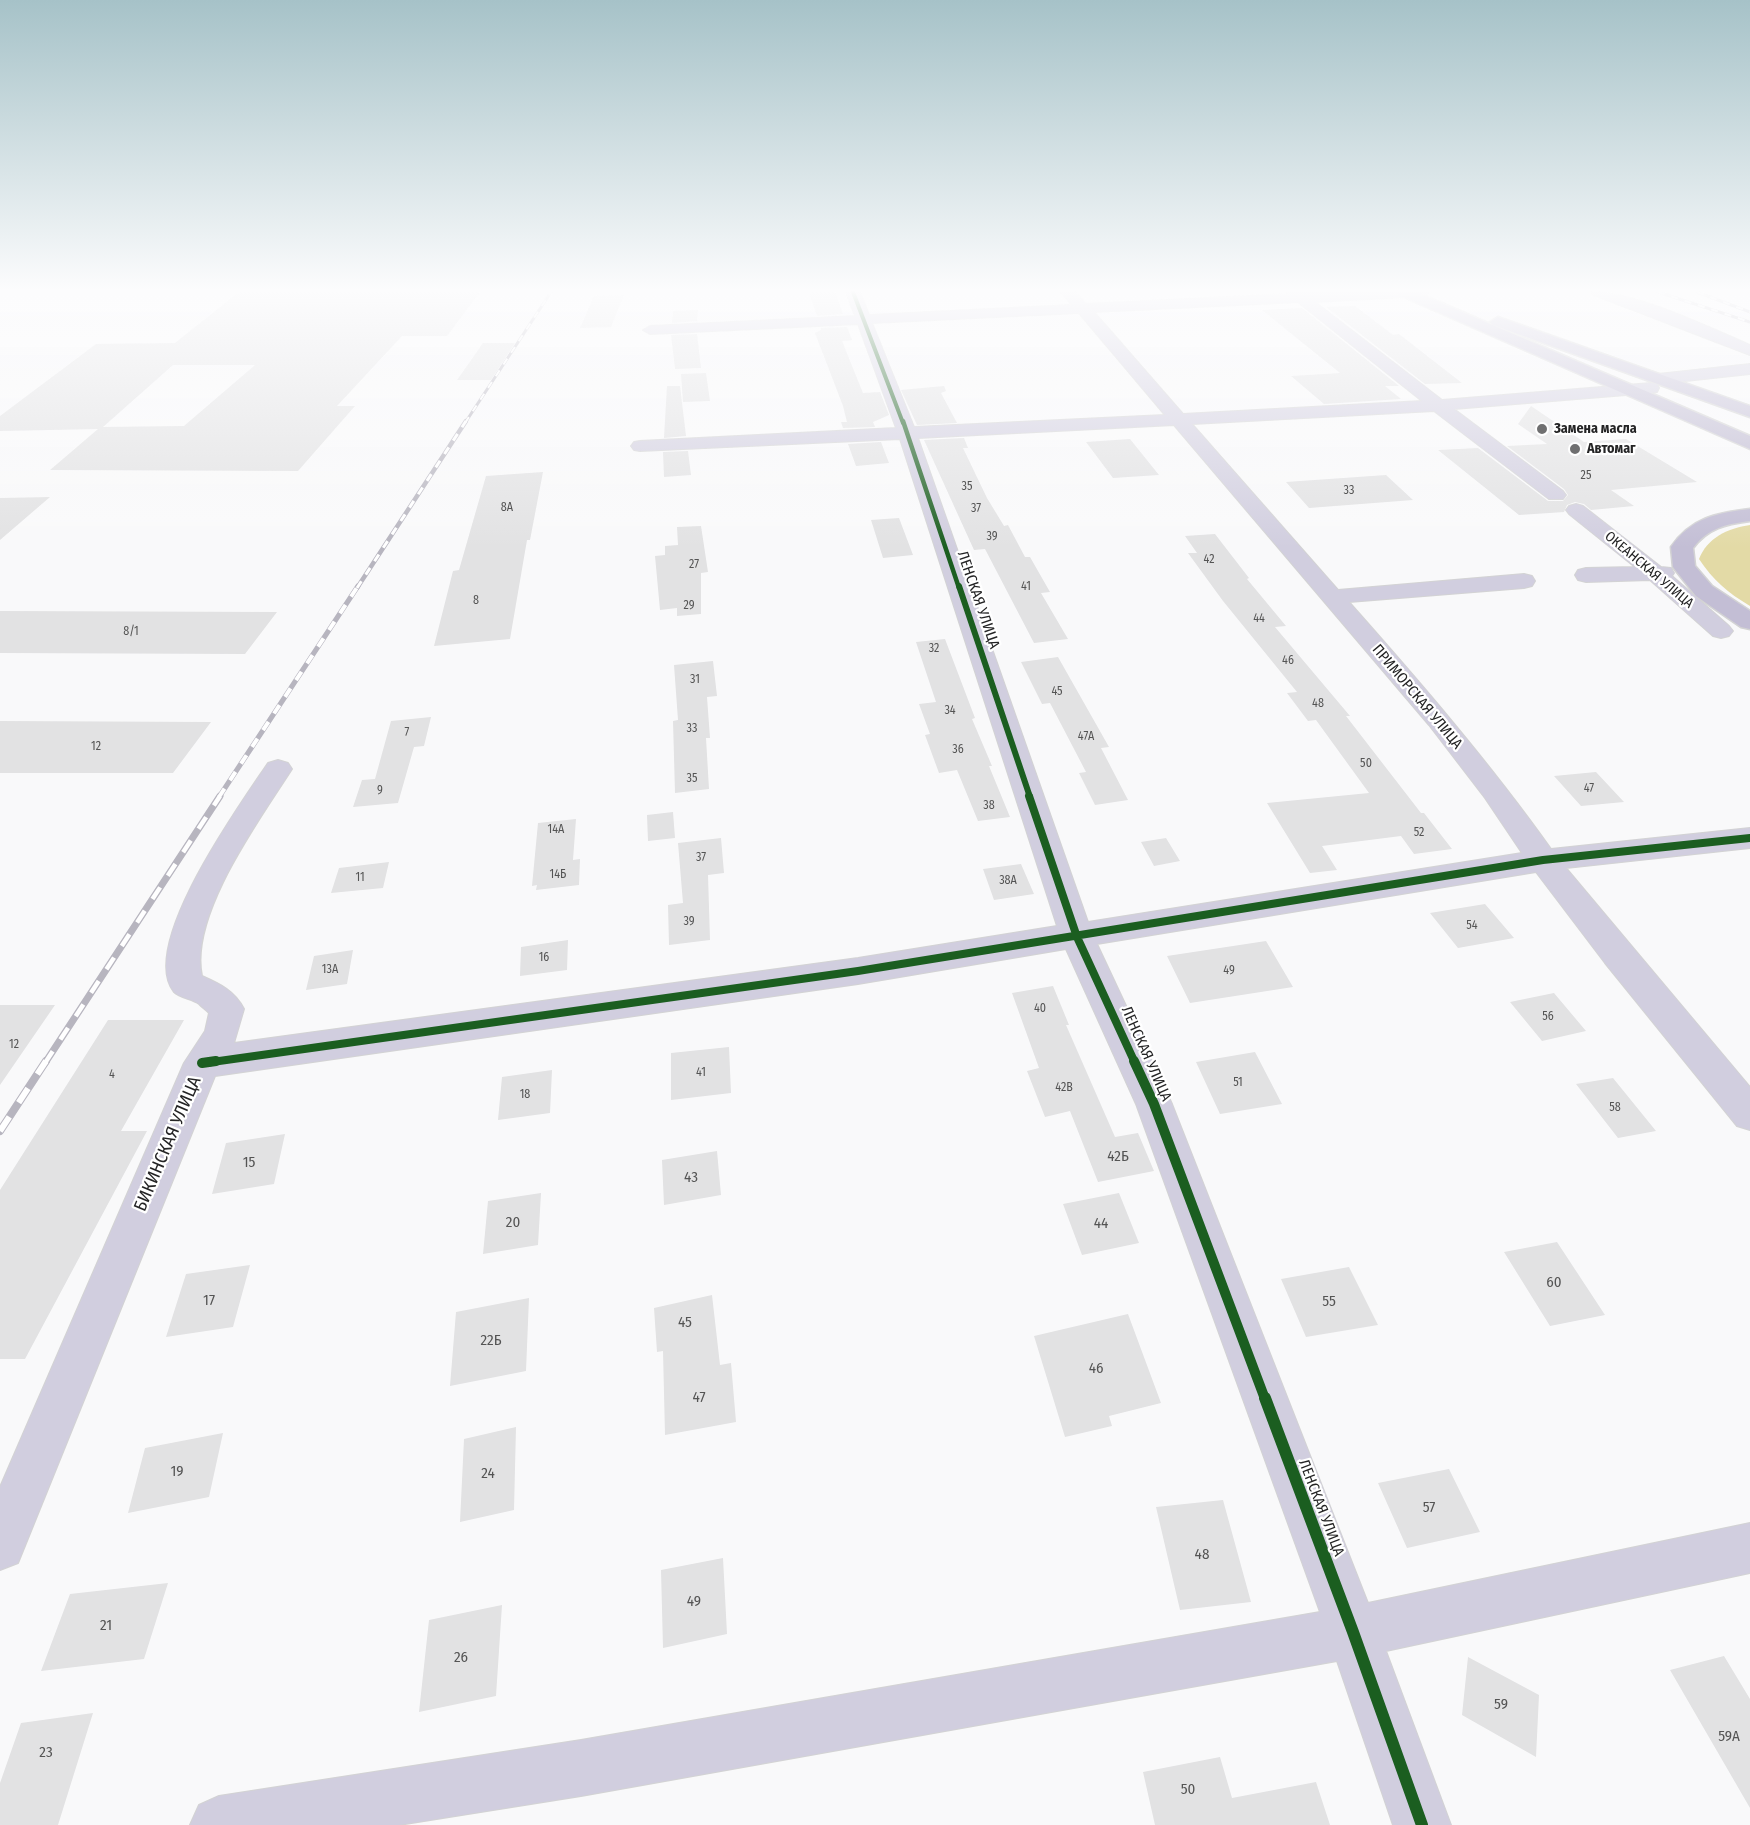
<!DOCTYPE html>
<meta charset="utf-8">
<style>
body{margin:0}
canvas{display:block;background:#f9f9fa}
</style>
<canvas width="1750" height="1825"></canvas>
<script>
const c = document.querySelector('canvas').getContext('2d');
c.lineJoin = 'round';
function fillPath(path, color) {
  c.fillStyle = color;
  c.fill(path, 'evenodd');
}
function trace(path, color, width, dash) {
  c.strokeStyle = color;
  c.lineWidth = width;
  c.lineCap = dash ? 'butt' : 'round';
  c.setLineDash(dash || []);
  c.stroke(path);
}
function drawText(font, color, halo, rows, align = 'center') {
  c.font = font + ' "Fira Sans Condensed",sans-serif';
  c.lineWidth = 4.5;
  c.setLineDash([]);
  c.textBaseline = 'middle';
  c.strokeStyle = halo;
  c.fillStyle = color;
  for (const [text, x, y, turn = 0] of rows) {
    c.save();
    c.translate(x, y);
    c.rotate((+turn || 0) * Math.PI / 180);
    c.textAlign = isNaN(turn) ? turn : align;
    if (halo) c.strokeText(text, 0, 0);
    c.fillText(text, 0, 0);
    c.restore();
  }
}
fillPath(new Path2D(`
 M1750 525V606C1728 593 1713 580 1699 559 1707 538 1728 528 1750 525Z`), '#e3daa6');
fillPath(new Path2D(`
 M239 292H480L447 336H402L337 406H355L298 471 50 470 98 429 0 431V416L96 344 175 343ZM173 365H255L184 426 103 427Z
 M809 292H835L843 314 817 316Z
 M624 295 611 327 580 328 594 296Z
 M1355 306 1393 335 1399 334 1462 383 1425 384 1326 307Z
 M1302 308 1399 386H1385L1401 399 1324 404 1291 376 1340 373 1262 310Z
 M698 310 697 321 672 323 673 311Z
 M847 327 852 340 842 341 863 393 880 392 889 415 873 422 875 427 843 428 841 422H847L843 406 815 333 821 330V328Z
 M697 334 701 368 675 369 671 335Z
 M483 343H515L491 380H457Z
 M706 373 710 401 683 402 681 374Z
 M667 386H680L686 436 664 438Z
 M944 386 946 391 941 393 957 423 917 425 901 390Z
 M1531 406 1584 442 1626 439 1697 482 1611 490 1634 506 1591 510 1584 504 1575 502 1567 505 1564 512 1519 515 1438 450 1478 448 1548 501H1563L1568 495 1564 489 1507 446 1547 444 1518 424Z
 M964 438 968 448H963L987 498 1004 526 1008 525 1025 557H1030L1050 592 1041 593 1068 639 1034 643 985 549 974 550 924 440Z
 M1130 439 1159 475 1113 478 1086 442Z
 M881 442 889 463 856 466 848 444Z
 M688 451 691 475 664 477 663 452Z
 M543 472 530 540H527L510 639 434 646 453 571 459 570 486 476Z
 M1386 475 1413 500 1309 508 1286 482Z
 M50 497 0 540V498Z
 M899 518 913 555 883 558 871 520Z
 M701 526 708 572 701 573V614L677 616V608L660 610 655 556 665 555V546L678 545 677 527Z
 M1215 534 1249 578 1247 579 1286 626 1275 627 1350 716H1346L1421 813H1424L1452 849 1414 854 1401 836 1322 846 1337 870 1310 873 1267 803 1369 793 1316 720 1308 721 1287 693 1297 692 1223 601 1188 553H1197L1185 536Z
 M0 611 277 612 245 654 0 653Z
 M945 639 975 718 972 719 992 766H989L1010 817 978 821 957 770 939 773 925 735 930 734 919 704 936 702 916 642Z
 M1058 657 1109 747 1101 748 1128 800 1095 805 1079 773 1086 772 1050 703 1042 704 1021 662Z
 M713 661 717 696 707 697 710 738H706L709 789 675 793 673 721 678 720 674 665Z
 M431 717 424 746 414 747 398 803 353 807 362 780 375 779 391 721Z
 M0 721 211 722 173 773H0Z
 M1596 772 1624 802 1581 806 1554 776Z
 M673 812 675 838 648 841 647 815Z
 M576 819 573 860 580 859 579 885 536 890 537 885 532 886 538 823Z
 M721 838 724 873 708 875 710 940 669 945 668 905 683 903 678 843Z
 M1166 838 1180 861 1154 866 1141 842Z
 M389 862 383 888 331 893 339 868Z
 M1021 864 1034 894 994 900 983 869Z
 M1485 904 1514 938 1458 948 1430 913Z
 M568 940 567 970 520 976 521 947Z
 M1266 941 1293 987 1190 1003 1167 956Z
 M353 950 347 984 306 990 314 956Z
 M1053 986 1069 1025H1066L1115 1137 1138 1133 1154 1171 1098 1182 1070 1111 1045 1117 1027 1071 1039 1068 1012 993Z
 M1554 993 1586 1031 1542 1041 1510 1002Z
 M0 1005H55L0 1085Z
 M108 1020H184L121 1131H147L25 1359H0V1190Z
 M729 1047 731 1093 671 1100V1053Z
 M1255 1052 1282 1104 1220 1114 1196 1062Z
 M552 1070 550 1113 498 1120 502 1077Z
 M1613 1078 1656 1131 1618 1138 1576 1084Z
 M285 1134 274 1184 212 1194 226 1143Z
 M717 1151 721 1195 664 1205 662 1160Z
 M541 1193 538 1245 483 1254 488 1201Z
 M1119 1193 1139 1243 1082 1255 1063 1204Z
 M1557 1242 1605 1315 1550 1326 1504 1252Z
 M250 1265 233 1327 166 1337 186 1274Z
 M1349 1267 1378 1325 1306 1337 1281 1279Z
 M712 1295 720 1365 731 1363 736 1422 665 1435 663 1351 657 1352 654 1308Z
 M529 1298 526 1371 450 1386 456 1312Z
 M1128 1314 1161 1403 1109 1416 1112 1426 1065 1437 1034 1336Z
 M516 1427 514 1510 460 1522 464 1439Z
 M223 1433 209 1497 128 1513 145 1448Z
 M1449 1469 1480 1532 1407 1548 1378 1483Z
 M1223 1500 1251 1602 1180 1610 1156 1507Z
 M723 1558 727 1634 663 1648 661 1570Z
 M168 1583 144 1659 41 1671 70 1594Z
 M502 1605 496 1696 419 1712 429 1620Z
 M1724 1656 1750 1699V1808L1670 1670Z
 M1468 1657 1539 1695 1536 1757 1462 1715Z
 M93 1713 58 1825H0V1783L21 1723Z
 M1220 1757 1232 1798 1316 1782 1330 1825H1155L1143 1772Z`), '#e2e2e3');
const minor = new Path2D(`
 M846 292H860L869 315 1072 305 1061 292H1075L1086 304 1289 294 1287 292H1430L1423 296 1315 302 1442 400 1651 383 1657 384 1659 388 1657 392 1651 393 1454 409 1563 491 1566 495 1563 499H1549L1434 411 1192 424 1338 590 1524 574 1532 576 1535 581 1532 586 1524 588 1349 602C1420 682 1489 762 1551 849L1750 828V848L1566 868 1750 1087V1130L1737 1126 1605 963 1536 872 1097 944 1172 1104 1368 1603 1750 1523V1573L1386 1651 1451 1825H1393L1337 1661 581 1796 399 1825H190L199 1805 219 1796 581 1740 1320 1612 1136 1104 1066 949 858 984 215 1076 18 1563 0 1570V1487L184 1063 205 1031 209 1013C206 1010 202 1007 199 1004 192 999 180 998 174 992 137 946 242 802 268 763L278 760 288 763 292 769C260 819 189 915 202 976 220 984 235 991 244 1009L234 1043 858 958 1057 926 900 439 640 451 634 450 631 446 634 442 640 441 896 428 858 324 650 334 643 330 650 326 855 316ZM1298 302 1422 401 1183 414 1094 312ZM1079 313 1165 415 914 427 872 323ZM1174 425 1429 725 1485 798 1522 853 1088 922 918 438Z
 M1592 292C1636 292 1708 327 1750 345V355L1594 295Z
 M1750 364V374L1658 384 1650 379 1658 374Z
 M1576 504 1583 506 1661 567 1671 568 1674 573 1672 576 1729 626 1733 631 1729 636 1721 638 1713 636 1650 580 1586 582 1578 580 1575 575 1578 570 1586 568 1635 567 1569 514 1566 510 1569 506Z`);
const primary = new Path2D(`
 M1498 317 1750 406V417L1493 325 1490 322Z
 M1750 509V521C1726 524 1708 528 1693 548L1695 566 1712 586 1750 611V629L1741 627 1696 596 1673 567 1671 547C1691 518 1716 513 1750 509Z`);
const trunk = new Path2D(`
 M1397 292H1416L1750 436V449L1399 295Z`);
trace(minor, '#d3d3d4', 2);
trace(primary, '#d3d3d4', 3);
trace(trunk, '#d3d3d4', 3);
fillPath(minor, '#d1cedf');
fillPath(primary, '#c3bed5');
fillPath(trunk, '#c0bbd2');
const railFar4 = new Path2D(`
 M1658 292 1750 322
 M1697 292 1750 312
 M465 423 551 292`);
const railFar3 = new Path2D(`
 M357 588 466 421`);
const railFar2 = new Path2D(`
 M219 797 358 586`);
const railFar1 = new Path2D(`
 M45 1063 220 796`);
const rail = new Path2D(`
 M0 1131 46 1061`);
trace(railFar4, '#b7b5bf', 3);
trace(railFar3, '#b7b5bf', 4.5);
trace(railFar2, '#b7b5bf', 5);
trace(railFar1, '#b7b5bf', 7);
trace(rail, '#b7b5bf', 8);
trace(railFar4, '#fff', 2, [7]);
trace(railFar3, '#fff', 3, [8]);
trace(railFar2, '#fff', 4, [10]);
trace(railFar1, '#fff', 4.5, [14]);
trace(rail, '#fff', 6, [17]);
trace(new Path2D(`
 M853 292 903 423`), '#1b5e20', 4);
trace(new Path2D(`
 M903 421 959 588`), '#1b5e20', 4.5);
trace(new Path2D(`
 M959 586 1030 797`), '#1b5e20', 6);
trace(new Path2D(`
 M1029 796 1077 937 1135 1063
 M205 1063 858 971 1543 860 1750 838`), '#1b5e20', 8);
trace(new Path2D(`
 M1134 1061 1154 1104 1265 1399
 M202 1063 216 1061`), '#1b5e20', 10);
trace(new Path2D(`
 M1265 1398 1353 1632 1422 1825`), '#1b5e20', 12);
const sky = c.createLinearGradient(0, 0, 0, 548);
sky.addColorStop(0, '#a6c2c8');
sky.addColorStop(0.53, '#fcfcfd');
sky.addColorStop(1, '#fcfcfd00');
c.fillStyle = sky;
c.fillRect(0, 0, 1750, 548);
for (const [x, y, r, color] of [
 [1542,429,6,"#6f6f70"],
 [1575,449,6,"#6f6f70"]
]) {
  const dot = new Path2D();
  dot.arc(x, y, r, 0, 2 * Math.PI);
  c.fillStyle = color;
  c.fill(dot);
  trace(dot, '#fff', 2);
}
drawText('12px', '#545454', null, [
 ["25",1586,476],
 ["35",967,487],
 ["33",1349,491],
 ["8А",507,508],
 ["37",976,509],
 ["39",992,537],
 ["42",1209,560],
 ["27",694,565],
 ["41",1026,587],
 ["8",476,601],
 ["29",689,606],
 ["44",1259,619],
 ["8/1",131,632],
 ["32",934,649],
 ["46",1288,661],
 ["31",695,680],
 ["45",1057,692],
 ["48",1318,704],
 ["34",950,711],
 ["33",692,729],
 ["7",407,733],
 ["47А",1086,737],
 ["12",96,747],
 ["36",958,750],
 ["50",1366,764],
 ["35",692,779],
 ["47",1589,789],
 ["9",380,791],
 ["38",989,806],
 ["14А",556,830],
 ["52",1419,833],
 ["37",701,858],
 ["14Б",558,875],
 ["11",360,878],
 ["38А",1008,881],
 ["39",689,922],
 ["54",1472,926],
 ["16",544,958],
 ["13А",330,970],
 ["49",1229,971],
 ["40",1040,1009],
 ["56",1548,1017],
 ["12",14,1045],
 ["41",701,1073],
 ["4",112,1075],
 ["51",1238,1083],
 ["42В",1064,1088],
 ["18",525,1095],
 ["58",1615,1108]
]);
drawText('bold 14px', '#242425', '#fff', [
 ["Замена масла",1554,429],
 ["Автомаг",1587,449]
], 'left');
drawText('14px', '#242425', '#fff', [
 ["ОКЕАНСКАЯ УЛИЦА",1649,570,40]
]);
drawText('15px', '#242425', '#fff', [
 ["ЛЕНСКАЯ УЛИЦА",978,600,71],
 ["ПРИМОРСКАЯ УЛИЦА",1417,697,50],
 ["ЛЕНСКАЯ УЛИЦА",1146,1054,66],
 ["ЛЕНСКАЯ УЛИЦА",1321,1508,69]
]);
drawText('15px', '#545454', null, [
 ["42Б",1118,1157],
 ["15",249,1163],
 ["43",691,1178],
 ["20",513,1223],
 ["44",1101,1224],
 ["60",1554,1283],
 ["17",209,1301],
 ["55",1329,1302],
 ["45",685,1323],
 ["22Б",491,1341],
 ["46",1096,1369],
 ["47",699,1398],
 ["19",177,1472],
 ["24",488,1474],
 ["57",1429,1508],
 ["48",1202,1555],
 ["49",694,1602],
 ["21",106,1626],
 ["26",461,1658],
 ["59",1501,1705],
 ["59А",1729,1737],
 ["23",46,1753],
 ["50",1188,1790]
]);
drawText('18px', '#242425', '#fff', [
 ["БИКИНСКАЯ УЛИЦА",168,1144,-67]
]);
</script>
